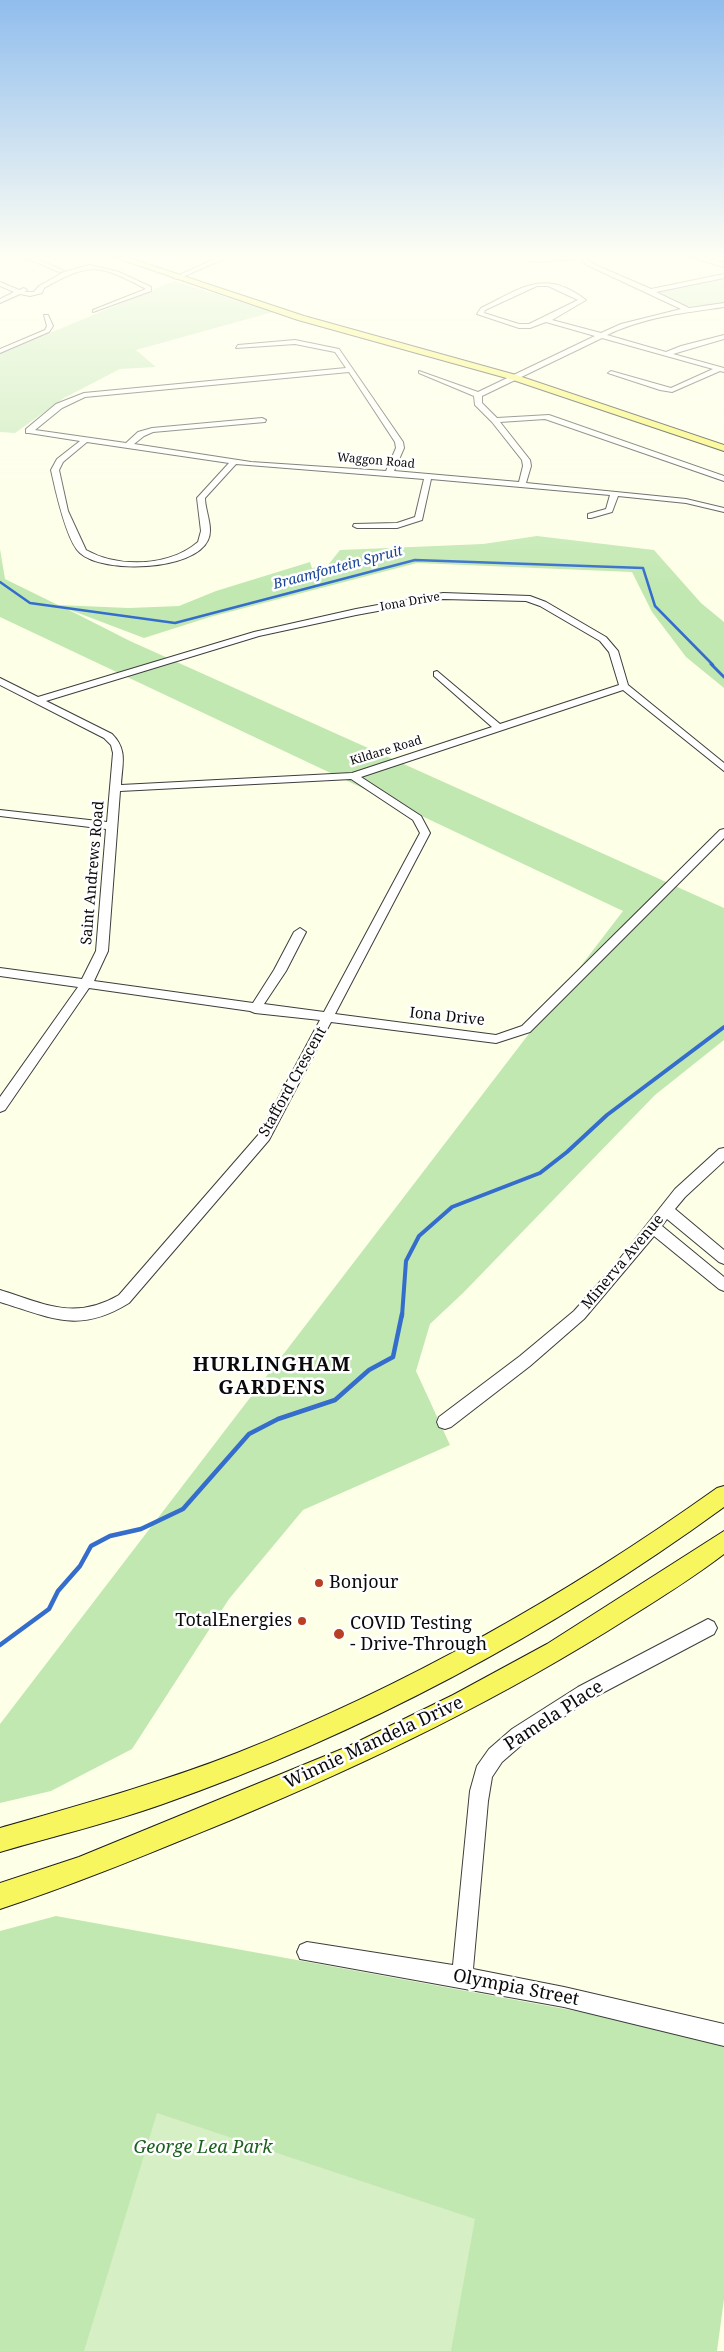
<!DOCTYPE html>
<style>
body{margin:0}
canvas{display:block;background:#feffe7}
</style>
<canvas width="724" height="2351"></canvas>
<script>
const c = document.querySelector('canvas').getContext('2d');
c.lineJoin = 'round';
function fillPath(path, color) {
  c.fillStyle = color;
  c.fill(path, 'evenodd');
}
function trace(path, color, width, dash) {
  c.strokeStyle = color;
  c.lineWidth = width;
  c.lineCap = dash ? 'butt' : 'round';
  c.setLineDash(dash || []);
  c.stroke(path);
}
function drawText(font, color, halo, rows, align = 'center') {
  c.font = font + ' "Noto Serif",serif';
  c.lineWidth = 5;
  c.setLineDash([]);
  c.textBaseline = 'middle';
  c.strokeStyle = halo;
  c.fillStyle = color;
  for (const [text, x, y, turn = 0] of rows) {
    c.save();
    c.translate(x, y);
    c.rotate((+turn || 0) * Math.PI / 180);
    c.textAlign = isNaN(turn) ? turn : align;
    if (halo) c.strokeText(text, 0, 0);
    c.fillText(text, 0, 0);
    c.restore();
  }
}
fillPath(new Path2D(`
 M724 278V304L683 306 659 293V290Z
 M174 281 273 312 136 350 156 367 120 369 64 398 15 433 0 432V354Z
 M537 536 654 550 701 603 724 622V688L686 657 652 612 632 572 417 563 210 617 144 638 65 608 130 641 724 908V1040L655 1095 463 1293 430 1324 416 1371 450 1445 303 1510 229 1599 132 1749 51 1791 0 1803V1724L623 911 0 617V549L5 579 58 605 129 608 179 606 216 591 310 562 312 568 328 565 340 550 483 544Z
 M56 1916 724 2038V2299L717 2351H0V1931Z`), '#c2e8b2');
fillPath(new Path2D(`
 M157 2113 475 2219 451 2351H84Z`), '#d6efc4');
trace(new Path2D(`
 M0 582 30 603 175 623 415 560 643 568 655 606 713 665`), '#346dcc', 2.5);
trace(new Path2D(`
 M711 664 724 677`), '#346dcc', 3);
trace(new Path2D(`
 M402 1316 406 1261 419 1236 452 1207 540 1173 567 1152 607 1115 724 1027`), '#346dcc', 4);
trace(new Path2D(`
 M0 1645 49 1609 58 1591 80 1566 91 1546 110 1536 141 1529 183 1509 249 1434 278 1419 335 1400 369 1370 393 1357 402 1314`), '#346dcc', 4.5);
const minor = new Path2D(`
 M22 256H31L64 271 59 272Z
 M221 256H230L178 279 173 278Z
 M512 256 534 258 584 256 591 263 651 289 724 274V278L656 292 689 308 724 303V307C684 313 644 317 607 335L666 352 681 346 724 335V339L673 354 724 368V372L720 371 672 392 660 390 608 373 611 371 671 388 713 369 602 338 482 396V403L497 418 549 415 724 476V481L545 419 500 422 530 460 531 466 526 483 686 499 724 508V512L686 503 618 496 612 512 591 518H588V514L606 509 610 495 431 479 422 520 397 528H357L353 526 354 524 397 523 415 517 424 479 236 464 205 498C205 511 214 528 208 540 194 571 103 574 80 553 66 541 55 488 51 470L57 459 80 441 29 433H26V429L56 404 84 393 346 368 335 352 295 344 236 348 238 345 295 340 339 349 403 442 404 448 394 471 519 482 523 466 522 460 492 422 475 405 474 396 419 373V371L478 392 595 336 546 322 530 328H519L477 314 481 308C522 288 544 268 586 300L552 320 601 333 621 324 681 309 587 265 580 259 534 262ZM537 286H548L578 300 529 324H519L484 313 485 310ZM349 372 395 442 396 448 386 471 251 462 134 444 144 436 153 432 265 422 266 420 262 418 152 428 138 432 126 443 35 430 62 408 85 397ZM87 442 229 463 197 498 201 531 198 542C169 567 118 568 86 550L68 511 59 470 63 462Z
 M687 256H698L724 263V267Z
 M90 265 119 272 151 287V291L93 312V310L146 289C98 264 91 262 44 288L42 293 30 296 20 294 0 303V299L14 292 0 286V282L19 290 24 288 27 290 25 292H34L39 286 64 272Z
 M44 315H48L53 326 49 332 0 353V349L45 330 47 326Z
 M443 593 530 596 546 602 606 637 618 651 628 685 724 763V771L623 690 361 777 421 816 430 833 335 1014 496 1035 522 1026 720 830 724 829V838L530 1032 496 1043 331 1022 269 1140 129 1303C79 1334 52 1318 0 1302V1290C45 1304 74 1321 119 1295L259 1134 320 1020 255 1013 250 1011 89 988 5 1110 0 1112V1097L78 987 0 976V968L82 979 96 951 106 829 0 816V810L107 822 113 753 111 745 104 738 0 685V678L38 697 254 632 356 609ZM443 599 526 601 540 606 600 641 609 652 619 685 500 724 437 671 434 672V676L492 727 352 773 121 785C122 764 128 750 112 734L46 701 259 636 356 615ZM351 779 413 820 420 833 324 1012 264 1004 286 971 306 932 300 928 294 932 274 970 253 1003 94 981 108 951 120 791Z
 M724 1148V1161L685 1197 675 1209 724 1250V1264L719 1262 667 1219 662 1226 724 1277V1291L719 1289 654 1236 584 1319 530 1366 451 1427 445 1429 439 1427 437 1422 439 1417 520 1356 574 1311 614 1266 675 1189 719 1149Z
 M708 1619 714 1622 717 1628 714 1634 591 1699 525 1742 502 1762 492 1777 488 1801 473 1969 564 1987 724 2024V2046L564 2007 300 1959 297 1952 300 1945 307 1942 453 1965 470 1791 477 1766 489 1749 512 1729 578 1687Z`);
const major = new Path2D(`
 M111 256H123L304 316 516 375 724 445V451L510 379 298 320Z
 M724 1486V1507C552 1632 365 1733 163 1804 110 1823 54 1836 0 1852V1828C80 1805 160 1783 237 1753 408 1685 567 1595 717 1488Z
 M724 1531V1554C694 1577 662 1597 630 1617 503 1698 370 1762 231 1820 155 1851 79 1883 0 1909V1883L79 1857 347 1747 453 1695 547 1644Z`);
trace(minor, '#3d3d3d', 2);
trace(major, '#1b1b1b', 2);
fillPath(minor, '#fff');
fillPath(major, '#f8f65e');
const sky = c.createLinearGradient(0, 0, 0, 585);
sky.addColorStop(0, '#90bded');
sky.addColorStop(0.44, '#fffff4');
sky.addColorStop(1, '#fffff400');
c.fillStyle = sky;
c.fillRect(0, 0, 724, 585);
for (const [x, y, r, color] of [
 [319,1583,5,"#b83f24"],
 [302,1621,5,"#b83f24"],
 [339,1634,6,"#b83f24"]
]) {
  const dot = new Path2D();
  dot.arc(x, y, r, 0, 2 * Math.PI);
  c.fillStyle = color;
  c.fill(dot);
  trace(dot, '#fff', 2);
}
drawText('12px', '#0a0a0a', '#fff', [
 ["Waggon Road",376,461,5],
 ["Iona Drive",410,602,-10],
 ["Kildare Road",386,751,-17]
]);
drawText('italic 14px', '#164299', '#fff', [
 ["Braamfontein Spruit",338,568,-15]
]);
drawText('15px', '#0a0a0a', '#fff', [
 ["Saint Andrews Road",93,873,-85],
 ["Iona Drive",447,1017,6],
 ["Stafford Crescent",293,1082,-61],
 ["Minerva Avenue",623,1262,-50]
]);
drawText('18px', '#0a0a0a', '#fff', [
 ["Bonjour",329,1583],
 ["TotalEnergies",292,1621,"right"],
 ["COVID Testing",350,1624],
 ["- Drive-Through",350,1645]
], 'left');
drawText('18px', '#0a0a0a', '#fff', [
 ["Pamela Place",554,1716,-33],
 ["Winnie Mandela Drive",374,1743,-25],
 ["Olympia Street",516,1988,11]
]);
drawText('italic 18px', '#1c601e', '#fff', [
 ["George Lea Park",203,2148]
]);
c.letterSpacing = '1px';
drawText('bold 20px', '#0a0a0a', '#fff', [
 ["HURLINGHAM",272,1365],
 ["GARDENS",272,1388]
]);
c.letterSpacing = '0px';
</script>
